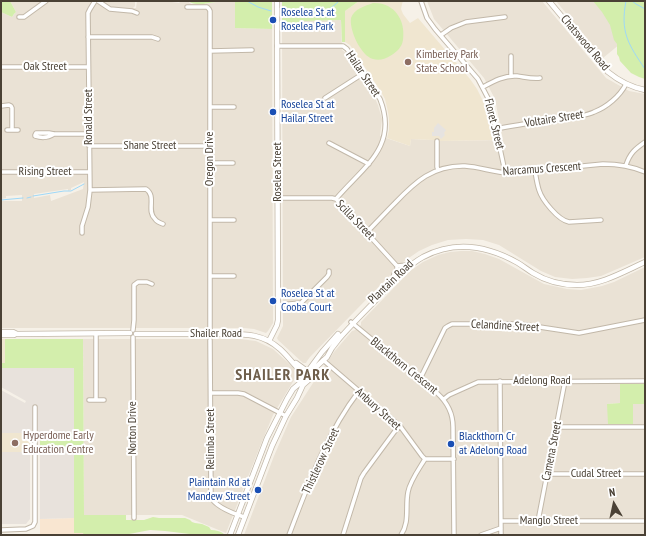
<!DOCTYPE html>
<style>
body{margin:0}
#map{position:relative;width:646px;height:536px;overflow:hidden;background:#f6f1e8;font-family:"PT Sans Narrow",sans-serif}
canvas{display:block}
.frame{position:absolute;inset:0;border:2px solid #4a4135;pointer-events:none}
.north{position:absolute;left:594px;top:484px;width:40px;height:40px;-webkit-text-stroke:3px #fff;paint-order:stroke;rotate:351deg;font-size:11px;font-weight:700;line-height:16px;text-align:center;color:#4a4135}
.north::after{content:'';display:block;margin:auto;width:14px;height:18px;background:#4a4135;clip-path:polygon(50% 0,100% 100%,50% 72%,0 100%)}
</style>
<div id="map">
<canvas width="646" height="536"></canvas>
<div class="frame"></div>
<div class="north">N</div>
</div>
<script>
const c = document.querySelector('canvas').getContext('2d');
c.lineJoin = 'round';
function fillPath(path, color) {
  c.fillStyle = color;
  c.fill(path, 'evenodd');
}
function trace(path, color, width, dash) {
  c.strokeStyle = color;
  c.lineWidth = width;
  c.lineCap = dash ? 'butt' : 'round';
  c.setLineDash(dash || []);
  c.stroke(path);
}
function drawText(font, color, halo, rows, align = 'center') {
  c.font = font + ' "PT Sans Narrow",sans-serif';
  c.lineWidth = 4;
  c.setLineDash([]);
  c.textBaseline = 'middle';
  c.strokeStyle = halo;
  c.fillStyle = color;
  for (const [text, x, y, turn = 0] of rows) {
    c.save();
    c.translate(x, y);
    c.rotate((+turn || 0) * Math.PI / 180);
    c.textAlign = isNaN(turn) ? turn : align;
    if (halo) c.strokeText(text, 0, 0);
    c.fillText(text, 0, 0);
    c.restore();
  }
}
fillPath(new Path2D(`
 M10 1H135V6L133 8H136L137 1H164L179 3 181 1H188L191 4H205L216 2H236V28L272 29 273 317V323L268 331 266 333 254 329 244 328H1V201H22V195L6 196V198L1 199V12L12 17 16 12ZM84 182 83 189 51 201 50 195 34 198V194L68 189V191L71 190V188Z
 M427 1H542L606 78 629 91 645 94V257L601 276 587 278 572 279 555 277 541 271 499 245 483 240 466 239 448 240 432 245 419 251 403 262 310 357 307 361 306 363H303L278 340 277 338 283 326 282 29 303 28V21L341 20 342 50 346 53 372 92 378 105 382 119 380 136 410 146 411 139 433 140 441 141 503 140 495 99 484 78 434 19Z
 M556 1H600L620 44 603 58Z
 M461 251H472L485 254 499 259 544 284 567 289 581 290 602 286 614 282 645 267V384H620V403L607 404H645V535H244L274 456 291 417 313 383 334 352 352 331 355 330 361 325V322L410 271 423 262 438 255 450 252Z
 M83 339H240L256 341 273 349 296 370 297 375 273 415 261 444 226 533 182 515H84Z`), '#eae2d5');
fillPath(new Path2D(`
 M74 518V533H84V535H1L40 534V519Z`), '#f9e6d1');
fillPath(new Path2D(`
 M1 368H74V433H1V390L25 403 26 401 1 387Z
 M40 447H74V518L40 519Z
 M1 452H30V519L26 524H1Z`), '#e8e2dc');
fillPath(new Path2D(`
 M359 1H403L402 4 401 9 403 14 410 23 418 18 470 79 477 89 485 105 488 115 494 140 441 141 433 140 411 139 410 146 387 138 389 130V119L388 112 385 99 378 87 350 45 345 42V11Z
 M1 339H5V363H1Z
 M1 433H30V452H1Z`), '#f0e6d0');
fillPath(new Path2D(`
 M1 1H10L16 12 14 14 12 17 1 12Z
 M188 1H272V29L235 28V2C229 2 222 1 216 2 207 3 196 7 188 1Z
 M305 1H359L345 11V42H342L341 20 303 21V28L282 29V2Z
 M593 1H645V79L639 77 631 73 620 61 619 57 617 54V44L614 40 610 25 602 12Z
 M373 3C394 2 406 20 403 40 402 47 397 52 390 56 385 59 379 61 373 59 361 56 349 30 351 18 354 9 365 6 373 3Z
 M5 339H83L84 515H126V520H144L153 517 159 518H185L190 520 192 522 195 523 202 524 209 527 211 530C216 530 220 531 224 534L223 535H198L165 531 150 530 124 535H84L83 533H74V447H40V433H74V368H1V363H5Z
 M620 384H645V404H633V424H608L607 404 620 403Z`), '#d3eeac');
fillPath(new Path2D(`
 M438 123 446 130 444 133 445 135 441 139 439 136H432V132H434V128Z`), '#e6e3e0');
trace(new Path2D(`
 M247 1 258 7 271 11
 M626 1C620 32 628 44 645 69
 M632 1 636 4 645 9
 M283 13C304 15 323 18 339 1
 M33 196 64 191H71L84 184
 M27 198 31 197
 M1 200 23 198`), '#9ed8f8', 1);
const minor = new Path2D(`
 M98 1 110 9 132 11 137 13
 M421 1 427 18 435 29 478 79 490 102 504 167V173
 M187 7H207L209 9 210 11V332
 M19 17H24L46 1
 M441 35 451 28 466 22 505 17
 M88 37H152L158 39
 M277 46H343L347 49 380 99C399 147 363 167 336 199
 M210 51 252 50
 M511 56V76
 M1 67H88
 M483 87C494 81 505 75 517 76 525 77 532 79 540 78
 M325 98 364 73
 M1 106 9 105 11 106 12 108V130
 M210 107H234
 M496 129C516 125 537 122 557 119 569 118 583 117 594 112 607 107 620 96 626 84
 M7 130H18
 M54 134C48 138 41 138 35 136V135L36 133H49L54 134H89
 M437 141V167L438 170
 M329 143 369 164
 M89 146H210
 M210 163H233
 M626 165C630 153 635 149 645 142
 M535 171C536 177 537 184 539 190 542 200 558 220 569 222L601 220
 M1 172H89
 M90 190 146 189C157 196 146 211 155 219 157 222 160 223 163 224
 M278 198H332L336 199 397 266
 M210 220H234
 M367 232C376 223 385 213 395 203 415 182 433 165 465 166 481 167 495 173 511 173L603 164C618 164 631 166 645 172
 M82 233V226L88 207 90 190 88 13 90 9 95 1
 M397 266 407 265
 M210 276H234
 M393 277 394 274 397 271V266
 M278 305 301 303 327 277 329 274V271
 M351 322 437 393C447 402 453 414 453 427L454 535
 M133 330 134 320V285L138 282H147L152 284
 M96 334V400
 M133 337 134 518
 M210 340 211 497C215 507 235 514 244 517
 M323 360 394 421 400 426 422 456 425 459H454
 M420 379 445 328 448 326 452 324H520L579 333 645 320
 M500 381 501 535
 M211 393H238L244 394 286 416
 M444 399 449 395 478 382 645 381
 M89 400H104
 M556 427H645
 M548 474H645
 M501 521H645
 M538 521 565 381
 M1 530 26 529 33 526 35 522V407
 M289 535C308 485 326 434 359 391
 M343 535 361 478 364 473 395 431 400 426
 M401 535C410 522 405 507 408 492 410 481 419 469 425 459
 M481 535 501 528`);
const tertiary = new Path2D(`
 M549 1 608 72C619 81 630 87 645 90
 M1 332H13L17 334 130 333
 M136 334H203C210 332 215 334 222 334 244 334 262 333 280 349 289 357 295 367 304 374
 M1 335H14
 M269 341 277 325 278 320 277 1
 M296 363 307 371
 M308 371 322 352 338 334
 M230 535 267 438 287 399 293 389 300 383 304 377
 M238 535 272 446 286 416 297 398 303 385 311 378 315 368 327 357 332 348 339 339C353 323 368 308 383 293 395 280 407 266 423 257 455 240 488 246 518 263 523 266 528 270 533 273 546 281 562 285 577 285 601 285 623 272 645 262`);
trace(minor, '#c2b8a9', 5.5);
trace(tertiary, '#c2b8a9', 6);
trace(minor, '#fff', 3.5);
trace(tertiary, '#fff', 4.5);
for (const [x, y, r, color] of [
 [273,20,4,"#1a4fb4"],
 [408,62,4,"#8d6e63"],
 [273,112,4,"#1a4fb4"],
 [273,301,4,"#1a4fb4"],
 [15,443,4,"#8d6e63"],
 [451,444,4,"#1a4fb4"],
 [258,490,4,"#1a4fb4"]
]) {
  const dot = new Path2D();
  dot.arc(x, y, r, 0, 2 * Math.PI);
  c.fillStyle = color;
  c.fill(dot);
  trace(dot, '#fff', 1.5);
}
drawText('12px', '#164399', '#fff', [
 ["Roselea St at",281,13],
 ["Roselea Park",281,27],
 ["Roselea St at",281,105],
 ["Hailar Street",281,119],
 ["Roselea St at",281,294],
 ["Cooba Court",281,308],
 ["Blackthorn Cr",459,437],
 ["at Adelong Road",459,451],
 ["Plaintain Rd at",250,483,"right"],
 ["Mandew Street",250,497,"right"]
], 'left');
drawText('12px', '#4a4135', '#fff', [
 ["Chatswood Road",585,43,50],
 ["Oak Street",45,67],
 ["Hailar Street",363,74,56],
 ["Ronald Street",89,117,-90],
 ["Voltaire Street",554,119,-9],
 ["Floret Street",494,124,76],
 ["Shane Street",150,146],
 ["Oregon Drive",210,159,-90],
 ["Narcamus Crescent",542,169,-4],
 ["Rising Street",45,172],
 ["Roselea Street",278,172,-90],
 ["Scilla Street",355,220,46],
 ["Plantain Road",391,282,-44],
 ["Celandine Street",505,326,3],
 ["Shailer Road",216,334],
 ["Blackthorn Crescent",404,366,39],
 ["Adelong Road",542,381],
 ["Anbury Street",378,409,42],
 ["Norton Drive",133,428,-90],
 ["Relimba Street",211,439,-90],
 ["Camena Street",552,451,-79],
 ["Thistlerow Street",321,461,-65],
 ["Cudal Street",596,474],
 ["Manglo Street",549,521]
]);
drawText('12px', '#785e54', '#fff', [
 ["Kimberley Park",416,55],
 ["State School",416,69],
 ["Hyperdome Early",23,436],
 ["Education Centre",23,450]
], 'left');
c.letterSpacing = '1px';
drawText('bold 16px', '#6e5e4b', '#fff', [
 ["SHAILER PARK",283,375]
]);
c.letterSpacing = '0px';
</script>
